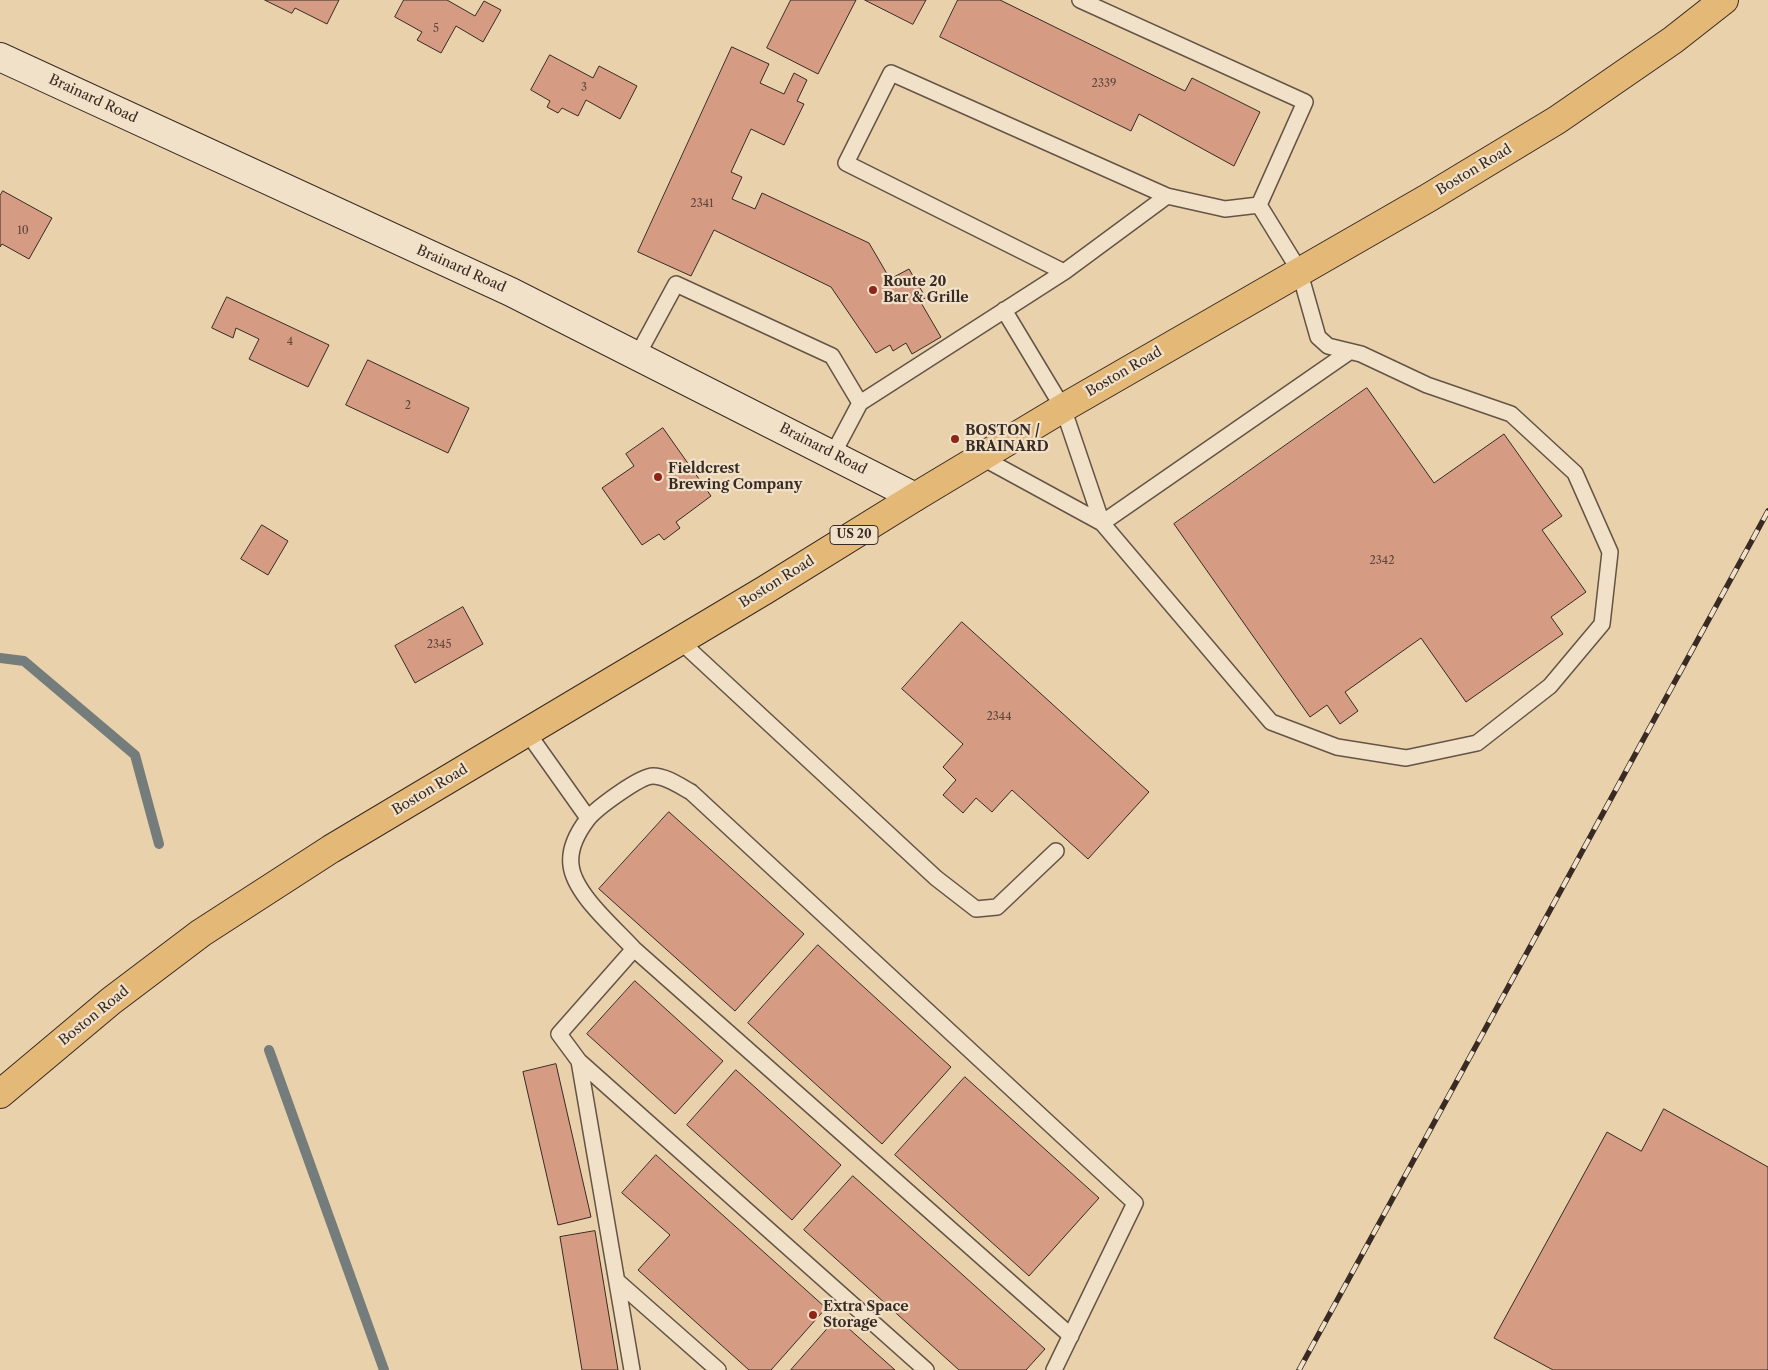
<!DOCTYPE html>
<style>
body{margin:0}
canvas{display:block;background:#e8d1ab}
</style>
<canvas width="1768" height="1370"></canvas>
<script>
const c = document.querySelector('canvas').getContext('2d');
c.lineJoin = 'round';
function trace(path, color, width, dash) {
  c.strokeStyle = color;
  c.lineWidth = width;
  c.lineCap = dash ? 'butt' : 'round';
  c.setLineDash(dash || []);
  c.stroke(path);
}
function fillPath(path, color) {
  c.fillStyle = color;
  c.fill(path, 'evenodd');
}
function drawText(font, color, halo, rows, align = 'center') {
  c.font = font + ' "Libre Caslon Text",serif';
  c.lineWidth = 4.5;
  c.setLineDash([]);
  c.textBaseline = 'middle';
  c.strokeStyle = halo;
  c.fillStyle = color;
  for (const [text, x, y, turn = 0] of rows) {
    c.save();
    c.translate(x, y);
    c.rotate((+turn || 0) * Math.PI / 180);
    c.textAlign = isNaN(turn) ? turn : align;
    if (halo) c.strokeText(text, 0, 0);
    c.fillText(text, 0, 0);
    c.restore();
  }
}
trace(new Path2D(`
 M0 658 24 661 135 755 159 844
 M269 1050 384 1370`), '#747d7b', 10);
const building = new Path2D(`
 M265 0H339L327 24 295 8 292 13Z
 M404 0H447L475 16 484 1 501 10 483 42 456 26 441 53 417 40 422 32 395 17Z
 M791 0H856L818 74 767 48Z
 M865 0H926L913 24Z
 M958 0H1000L1185 91 1192 78 1260 112 1234 166 1139 114 1131 131 940 37Z
 M732 47 769 64 760 83 784 94 794 73 807 80 797 101 804 104 784 145 751 129 731 172 742 177 732 199 755 209 762 193 869 243 890 279 909 269 926 298 920 301 941 337 912 354 906 343 893 351 890 345 876 353 831 287 714 230 691 276 638 252Z
 M550 55 593 78 599 66 637 86 620 119 586 100 578 116 562 108 558 113 547 107 550 101 531 90Z
 M3 191 52 218 29 259 2 244 0 247V196Z
 M227 297 329 345 308 387 249 359 259 339 236 328 233 338 212 328Z
 M368 360 469 408 448 453 346 405Z
 M1367 388 1434 483 1504 434 1562 516 1542 530 1586 592 1551 617 1563 634 1466 702 1421 638 1345 692 1358 711 1340 724 1327 705 1310 717 1174 524Z
 M663 428 711 496 676 522 680 528 664 540 659 534 642 545 602 488 634 466 626 454Z
 M262 525 288 541 268 575 241 559Z
 M463 607 483 644 415 683 395 646Z
 M962 622 1149 792 1088 859 1012 790 992 812 976 798 963 813 943 795 956 780 943 767 963 744 902 689Z
 M669 812 804 934 735 1011 599 889Z
 M818 945 951 1067 882 1144 748 1023Z
 M635 981 723 1061 675 1114 587 1034Z
 M556 1064 591 1217 558 1225 523 1072Z
 M736 1070 841 1165 792 1220 687 1125Z
 M965 1077 1099 1198 1029 1276 895 1155Z
 M1664 1109 1768 1167V1370H1553L1494 1338 1607 1132 1641 1151Z
 M656 1155 826 1308 771 1370H749L638 1270 670 1235 622 1193Z
 M853 1176 1045 1349 1026 1370H959L804 1230Z
 M595 1231 618 1370H582L560 1237Z
 M837 1318 895 1370H791Z`);
fillPath(building, '#d59c83');
trace(building, '#392a23', 1);
const lane = new Path2D(`
 M1080 0 1305 102 1259 205
 M1167 196 1064 272 846 163 891 73 1167 196 1225 209 1259 205 1299 270 1318 337 1328 346 1361 354 1427 385 1511 414 1575 473 1610 552 1602 624 1550 686 1477 743 1406 758 1337 747 1271 722 1102 523 1349 352
 M1004 310 1063 408 1102 523
 M637 356 676 284 832 356 860 403
 M833 454 860 403 1064 272
 M981 457 1102 523
 M680 641 936 878 976 909 997 907 1056 851
 M527 732 588 818
 M634 949 1071 1336
 M579 1061 926 1370
 M617 1281 718 1370
 M632 1370 579 1061 559 1034 634 949C615 928 574 894 571 865 569 849 578 832 587 820 595 809 640 776 653 776 666 776 680 786 691 792L1135 1203 1054 1370`);
const secondary = new Path2D(`
 M0 57 511 292 915 497`);
const primary = new Path2D(`
 M0 1094 111 1001 201 933 331 849 765 590 915 497 1063 408 1428 198 1557 120 1673 40 1724 0`);
trace(lane, '#655445', 18);
trace(secondary, '#392a23', 30);
trace(primary, '#392a23', 30);
trace(lane, '#f0e1c8', 15);
trace(secondary, '#f0e1c8', 28);
trace(primary, '#e4b876', 28);
const rail = new Path2D(`
 M1299 1370 1768 511`);
trace(rail, '#392a23', 5.5);
trace(rail, '#f0e1c8', 4, [11]);
for (const [x, y, r, color] of [
 [873,290,5,"#8f2418"],
 [955,439,5,"#8f2418"],
 [658,477,5,"#8f2418"],
 [813,1315,5,"#8f2418"]
]) {
  const dot = new Path2D();
  dot.arc(x, y, r, 0, 2 * Math.PI);
  c.fillStyle = color;
  c.fill(dot);
  trace(dot, '#f0e1c8', 2);
}
drawText('11px', '#60463b', null, [
 ["5",436,29],
 ["2339",1104,84],
 ["3",584,88],
 ["2341",702,204],
 ["10",23,231],
 ["4",290,342],
 ["2",408,406],
 ["2342",1382,561],
 ["2345",439,645],
 ["2344",999,717]
]);
for (const [x, y, w] of [
 [854,535,48]
]) {
  const box = new Path2D();
  box.roundRect(x - w / 2, y - 9.5, w, 19, 4);
  c.fillStyle = '#f0e1c8';
  c.fill(box);
  trace(box, '#392a23', 1);
}
drawText('bold 12px', '#392a23', null, [
 ["US 20",854,535]
]);
drawText('14px', '#392a23', '#f0e1c8', [
 ["Brainard Road",93,99,25],
 ["Boston Road",1474,170,-31],
 ["Brainard Road",461,269,24],
 ["Boston Road",1124,372,-30],
 ["Brainard Road",823,449,27],
 ["Boston Road",777,582,-32],
 ["Boston Road",430,790,-31],
 ["Boston Road",94,1016,-39]
]);
drawText('bold 14px', '#392a23', '#f0e1c8', [
 ["Route 20",883,282],
 ["Bar & Grille",883,298],
 ["BOSTON /",965,431],
 ["BRAINARD",965,447],
 ["Fieldcrest",668,469],
 ["Brewing Company",668,485],
 ["Extra Space",823,1307],
 ["Storage",823,1323]
], 'left');
</script>
